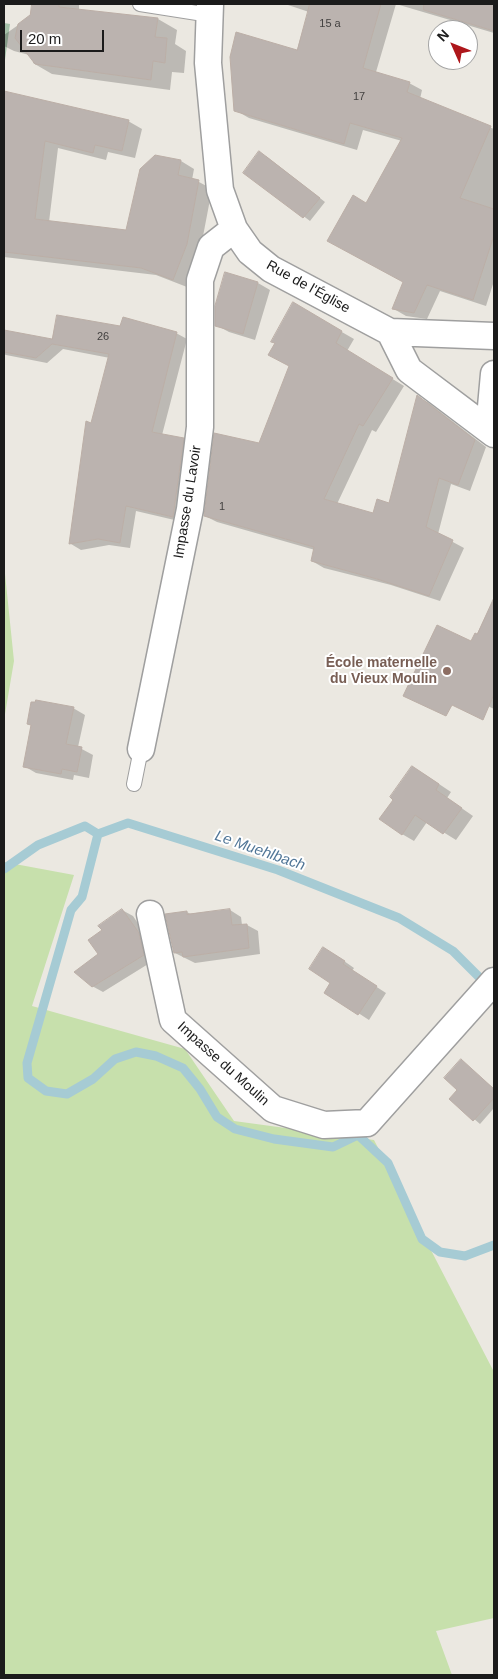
<!DOCTYPE html>
<meta charset="utf-8">
<style>
body{margin:0}
#map{position:relative;width:498px;height:1679px;overflow:hidden;background:#ebe8e1;font-family:Helvetica,sans-serif}
canvas{display:block}
.frame{position:absolute;inset:0;border:5px solid #1b1b1b;pointer-events:none}
.north{position:absolute;left:428px;top:20px;width:50px;height:50px;box-sizing:border-box;background:#fff;border:1px solid #a4a4a4;border-radius:50%;rotate:314deg;font-size:14px;font-weight:700;line-height:20px;text-align:center;color:#1b1b1b}
.north::after{content:'';display:block;margin:auto;width:18px;height:22px;background:#ae171b;clip-path:polygon(50% 0,100% 100%,50% 72%,0 100%)}
.scale{position:absolute;left:20px;top:30px;width:84px;height:22px;box-sizing:border-box;border:2px solid #1b1b1b;border-top:0;padding-left:6px;font-size:15px;line-height:18px;white-space:nowrap;color:#1b1b1b;-webkit-text-stroke:4px #fff;paint-order:stroke}
</style>
<div id="map">
<canvas width="498" height="1679"></canvas>
<div class="frame"></div>
<div class="north">N</div>
<div class="scale">20 m</div>
</div>
<script>
const c = document.querySelector('canvas').getContext('2d');
c.lineJoin = 'round';
function fillPath(path, color) {
  c.fillStyle = color;
  c.fill(path, 'evenodd');
}
function trace(path, color, width, dash) {
  c.strokeStyle = color;
  c.lineWidth = width;
  c.lineCap = dash ? 'butt' : 'round';
  c.setLineDash(dash || []);
  c.stroke(path);
}
function drawText(font, color, halo, rows, align = 'center') {
  c.font = font + ' Helvetica,sans-serif';
  c.lineWidth = 4;
  c.setLineDash([]);
  c.textBaseline = 'middle';
  c.strokeStyle = halo;
  c.fillStyle = color;
  for (const [text, x, y, turn = 0] of rows) {
    c.save();
    c.translate(x, y);
    c.rotate((+turn || 0) * Math.PI / 180);
    c.textAlign = isNaN(turn) ? turn : align;
    if (halo) c.strokeText(text, 0, 0);
    c.fillText(text, 0, 0);
    c.restore();
  }
}
fillPath(new Path2D(`
 M4 564 14 661 4 720Z
 M4 862 74 875 32 1006 185 1049 234 1121 374 1140 494 1372V1618L436 1631 452 1675H4Z`), '#c7e0ac');
fillPath(new Path2D(`
 M4 23 10 24 4 67Z`), '#a5c1a9');
fillPath(new Path2D(`
 M33 4H79V10L158 19 177 30 175 44 186 51 184 73 172 72 170 90 52 74 33 63V56L14 51 4 46V35L31 16Z
 M285 4H494V33L396 4 376 72 409 83 422 90 420 99 494 129V281L486 306 440 291 427 319 406 316 394 309 404 282 402 141 363 130 357 150 249 118 235 110 298 51 309 12Z
 M4 92 128 121 142 129 135 158 108 152 106 160 58 148 49 222 127 231 156 156 181 161 194 169 192 180 199 182 212 189 200 252 187 287 156 275 4 257Z
 M266 156 325 202 310 221 245 172Z
 M258 283 270 290 255 340 229 332 216 325Z
 M293 304 354 339 347 351 404 386 376 432 372 430 337 504 374 514 390 504 418 397 429 403 486 447 470 491 451 484 438 534 464 548 440 601 391 585 324 568 312 561 315 550 217 522 205 516 260 445 291 366 276 343Z
 M121 327 176 333 187 339 162 435 183 439 193 445 183 522 136 511 130 548 109 545 81 550 71 544 92 424 110 358 63 349 47 363 6 355 4 354V331L53 340Z
 M494 601V709L429 677 478 635Z
 M73 708 85 715 78 747 93 755 89 778 74 775 73 780 36 773 24 766Z
 M424 774 451 792 447 798 473 816 456 840 427 822 414 841 402 834Z
 M122 910 133 916 149 940 153 961 103 992 92 986 103 931Z
 M230 910 241 917 242 925H247L258 931 260 954 195 963 175 953 187 912 192 915Z
 M334 954 354 968 352 971 386 993 369 1020 326 992 332 983Z
 M461 1061 494 1089V1108L480 1124 451 1099 459 1090Z`), '#0003');
trace(new Path2D(`
 M98 834 82 897 71 910 27 1063 28 1078 46 1091 67 1094 93 1079 115 1059 136 1052 156 1056 183 1068 200 1089 217 1117 235 1129 274 1139 333 1147 358 1135 388 1163 422 1239 440 1252 465 1256 494 1245
 M4 869 38 845 85 826 98 834 128 823 278 870 399 918 453 951 488 986`), '#a6cbd4', 9);
const building = new Path2D(`
 M32 4H59V7L158 18 155 37 167 38 165 63 153 61 151 80 35 64 15 38 18 24 30 15Z
 M310 4H381L363 68 410 82 407 92 491 126 460 198 494 209V235L473 300 427 285 414 313 392 309 403 282 327 241 353 195 366 203 402 138 350 123 344 144 234 111 230 57 236 32 297 50Z
 M424 4H494V31L424 10Z
 M4 91 129 120 122 151 95 145 93 153 45 141 35 219 126 230 140 169 155 155 181 160 178 175 199 180 187 244 173 280 141 268 4 252Z
 M259 151 320 198 303 218 243 173Z
 M225 272 258 282 243 334 215 326V306Z
 M293 302 342 331 336 343 393 378 363 426 359 424 324 499 373 513 377 499 389 503 417 395 475 440 458 485 439 478 426 527 453 540 429 596 377 579 311 561 314 547 204 516 214 433 259 443 289 366 268 355 275 343 271 342Z
 M57 315 120 326 123 317 177 332 152 432 184 438 173 517 126 506 120 543 98 539 69 544 86 421 91 423 109 354 52 344 36 358 4 352V330L52 339Z
 M494 598V694L483 720 452 705 446 716 403 696 437 625 471 641 475 633 477 634Z
 M36 700 74 707 66 744 82 747 77 772 62 769 61 774 23 767 31 725 27 724 31 702H35Z
 M412 766 439 784 436 790 462 808 443 834 415 815 402 835 379 819 393 800 390 797Z
 M122 909 139 933 144 955 92 987 74 972 98 954 88 940 102 930 98 926Z
 M230 909 232 925 247 924 249 948 183 957 182 952 174 953 165 914 187 911V914Z
 M323 947 345 961 343 964 377 986 358 1015 324 993 330 983 309 969Z
 M461 1059 494 1089V1098L473 1121 449 1099 457 1090 444 1078Z`);
fillPath(building, '#bbb3af');
trace(building, '#bbaea6', 1);
const service = new Path2D(`
 M140 4 210 15
 M134 784 141 749`);
const minor = new Path2D(`
 M210 4 208 63 220 190 234 229 250 252 271 269 390 332 409 370 494 434
 M390 332 494 336
 M489 429 494 374
 M141 749 190 509 200 427V280L211 247 234 229
 M150 914 173 1020 273 1109 324 1125 367 1123 494 981`);
trace(service, '#9f9f9f', 16);
trace(minor, '#9f9f9f', 29);
trace(service, '#fff', 14);
trace(minor, '#fff', 26);
for (const [x, y, r, color] of [
 [447,671,5,"#8d6e63"]
]) {
  const dot = new Path2D();
  dot.arc(x, y, r, 0, 2 * Math.PI);
  c.fillStyle = color;
  c.fill(dot);
  trace(dot, '#fff', 2);
}
drawText('11px', '#434140', null, [
 ["15 a",330,24],
 ["17",359,97],
 ["26",103,337],
 ["1",222,507]
]);
drawText('14px', '#1b1b1b', '#fff', [
 ["Rue de l'Église",308,287,29],
 ["Impasse du Lavoir",188,502,-81],
 ["Impasse du Moulin",223,1064,42]
]);
drawText('bold 14px', '#785e54', '#fff', [
 ["École maternelle",437,663],
 ["du Vieux Moulin",437,679]
], 'right');
drawText('italic 15px', '#517697', '#fff', [
 ["Le Muehlbach",260,851,19]
]);
</script>
